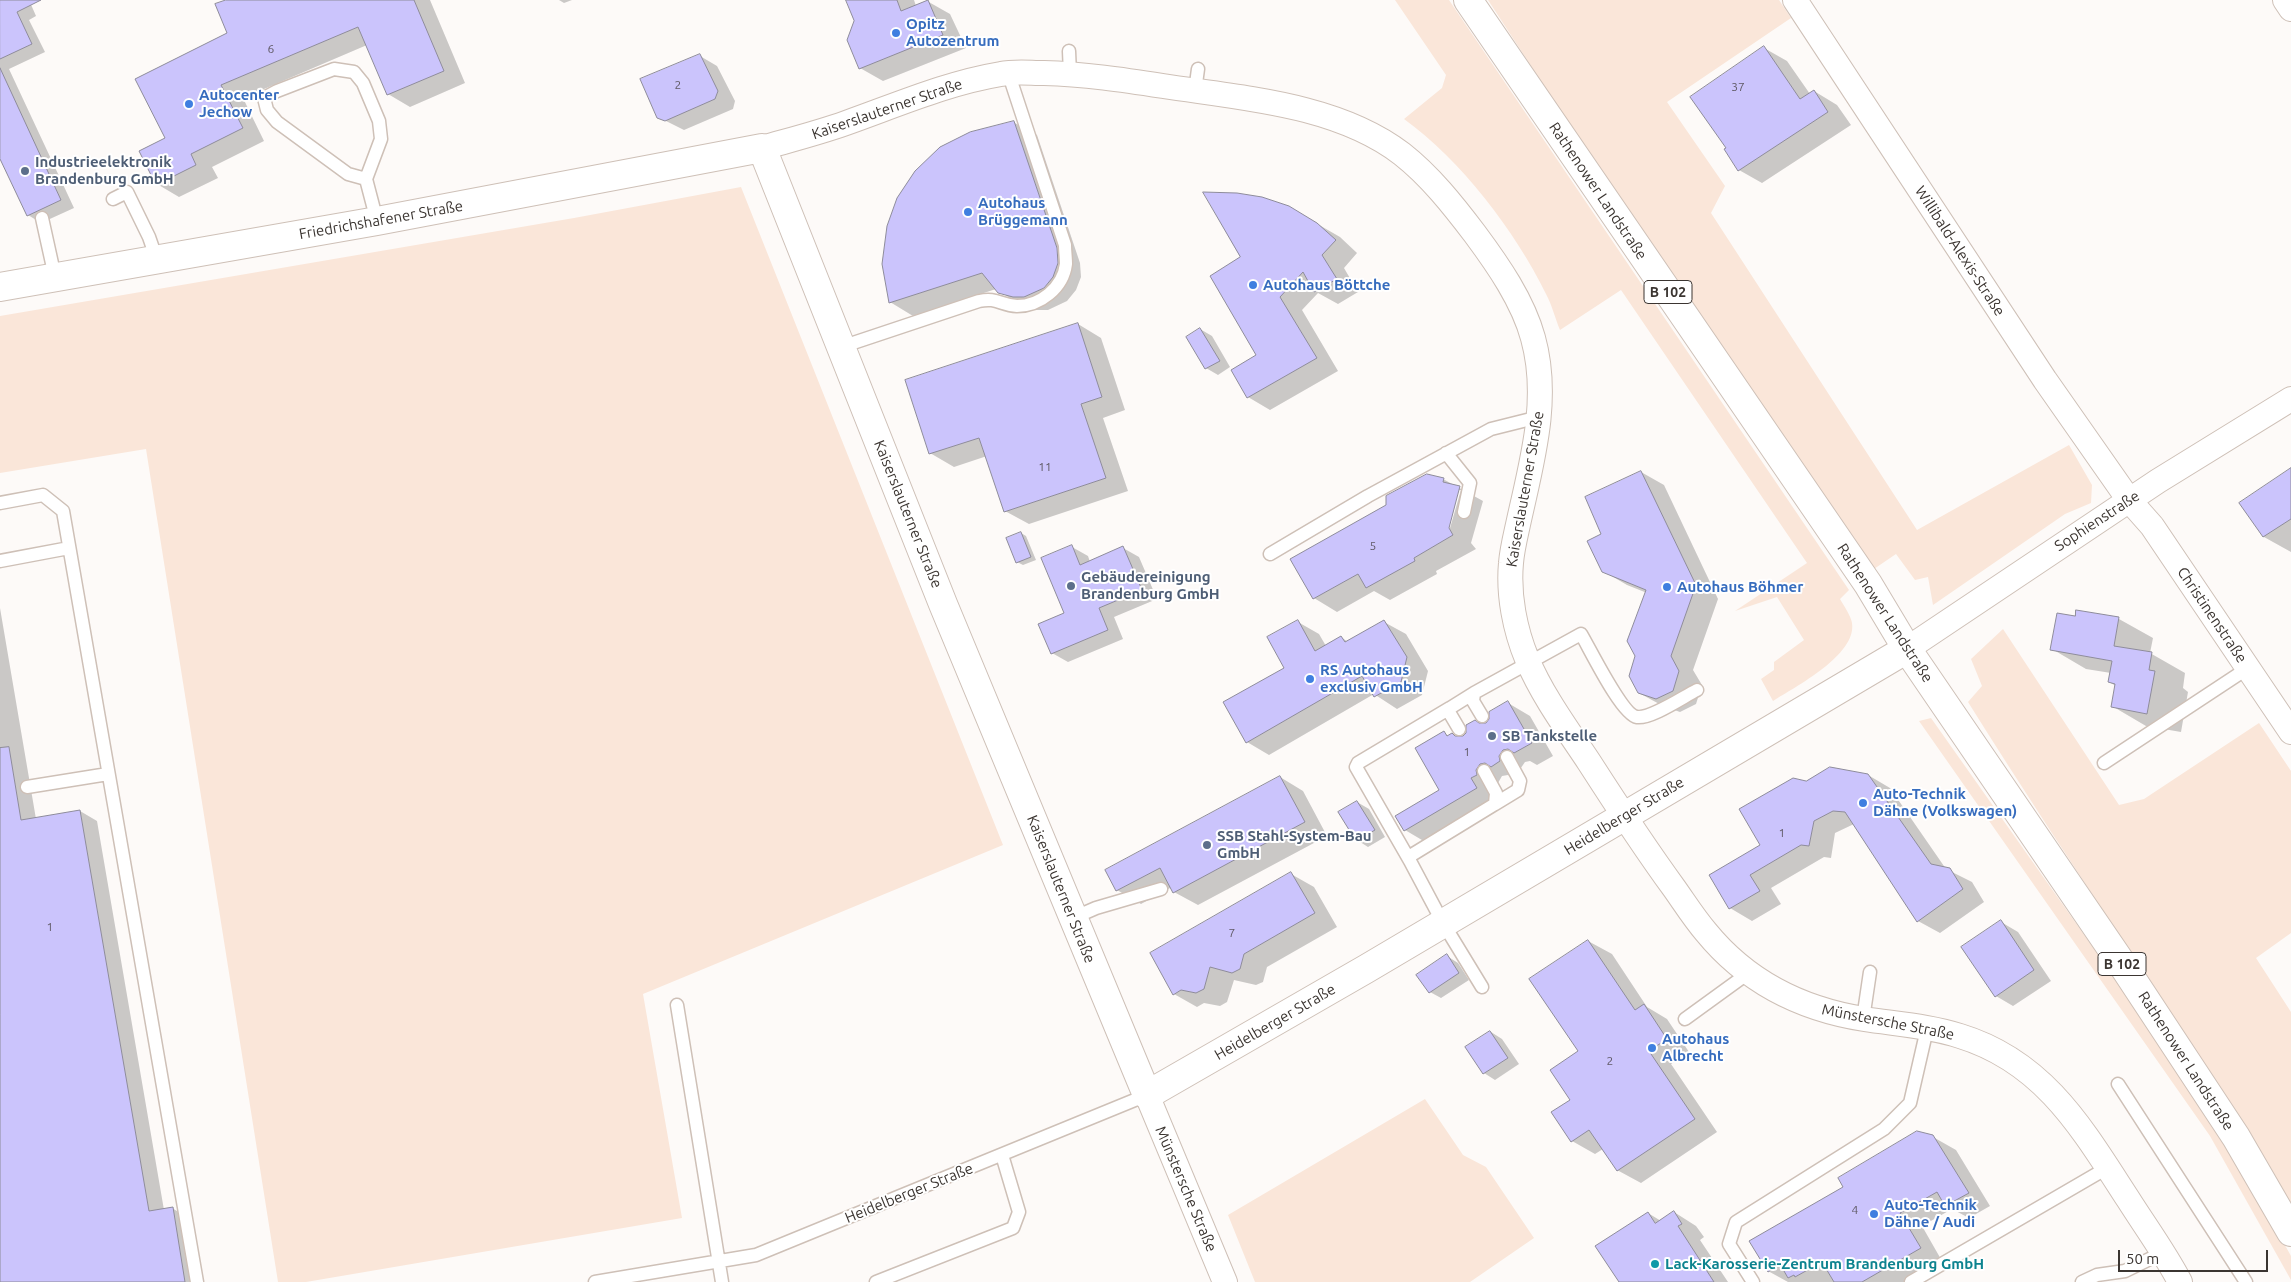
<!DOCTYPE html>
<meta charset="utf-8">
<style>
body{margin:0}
#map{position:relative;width:2291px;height:1282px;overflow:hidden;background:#fdfaf8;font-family:Ubuntu,sans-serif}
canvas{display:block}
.scale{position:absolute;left:2118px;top:1250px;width:150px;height:22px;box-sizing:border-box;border:2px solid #3b3531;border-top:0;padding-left:6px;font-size:15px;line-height:18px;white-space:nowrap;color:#3b3531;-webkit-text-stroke:4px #fff;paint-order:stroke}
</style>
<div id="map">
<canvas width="2291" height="1282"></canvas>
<div class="scale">50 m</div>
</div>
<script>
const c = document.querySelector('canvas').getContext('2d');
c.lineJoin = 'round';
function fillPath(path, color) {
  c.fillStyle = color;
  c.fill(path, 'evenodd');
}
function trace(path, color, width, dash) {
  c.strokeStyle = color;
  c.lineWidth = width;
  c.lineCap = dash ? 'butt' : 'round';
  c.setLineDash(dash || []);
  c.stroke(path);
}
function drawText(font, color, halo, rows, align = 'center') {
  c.font = font + ' Ubuntu,sans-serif';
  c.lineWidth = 4;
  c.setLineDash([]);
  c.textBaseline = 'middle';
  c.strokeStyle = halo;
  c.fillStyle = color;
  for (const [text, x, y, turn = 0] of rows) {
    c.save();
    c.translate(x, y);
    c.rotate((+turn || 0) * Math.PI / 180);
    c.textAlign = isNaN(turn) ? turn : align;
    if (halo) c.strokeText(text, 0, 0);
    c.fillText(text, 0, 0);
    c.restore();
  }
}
fillPath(new Path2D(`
 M1395 0H1449L1849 590 1840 599C1844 606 1851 616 1852 623 1857 655 1795 687 1773 701L1761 679 1774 670V662L1804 640 1777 597 1735 611 1807 563 1621 290 1560 330C1555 318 1552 305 1546 294 1516 232 1460 159 1404 119L1442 88 1446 75Z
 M1488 0H1779L1791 18 1667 102 1725 186 1711 213 1917 530 2069 445 2092 485 2091 503 2065 514 1933 605 1928 577 1915 580 1896 554 1871 571 1653 253Z
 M741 187 1003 845 643 994 682 1218 306 1282H278L146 449 0 473V316L574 218Z
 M2003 629 2119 805 2144 799 2259 723 2291 771V933L2256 958 2291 1012V1210C2191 1036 2074 872 1968 702L1982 686 1971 659Z
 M1931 718 2145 1021 2247 1177 2291 1256V1280L2210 1136 1919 721Z
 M1425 1099 1463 1155 1486 1167 1534 1238 1470 1282H1255L1228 1215Z`), '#fae6d9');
fillPath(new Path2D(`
 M0 0H29L36 16 29 20 45 52 9 69 74 208 41 223 28 215 0 156Z
 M229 0H430L465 83 410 107 388 94 367 45 243 98 264 141 212 167 218 178 179 197 157 184 167 139 229 34Z
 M559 0H572L564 3Z
 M847 0H914L916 6 927 1 950 14 966 48 883 81 860 68 856 21Z
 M1764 48 1787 61 1810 94 1814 91 1837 105 1851 125 1762 183 1739 170Z
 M700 56 717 66 735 101 733 109 684 130 658 117Z
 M1013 122 1037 135 1080 263 1081 277 1076 290 1067 301 1048 310H1037L1022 306 996 289 913 316 890 302Z
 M1288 207 1340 237 1357 253 1344 268 1358 292 1338 304 1318 293 1302 310 1338 371 1270 410 1248 397 1258 356 1242 257Z
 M1078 324 1101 338 1125 410 1103 418 1128 491 1029 524 1005 511 987 456 954 467 930 453Z
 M1200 329 1212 336 1230 367 1218 375 1206 368Z
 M2291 469V552L2264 537 2241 503Z
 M1641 472 1664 485 1718 599 1693 670 1702 685 1696 704 1680 712 1663 706 1639 693 1637 656 1647 593 1627 585 1603 571V535Z
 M1443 479 1483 501 1471 543 1476 549 1436 571 1437 574 1390 600 1374 591 1337 612 1314 598 1387 506ZM1458 490H1461L1448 535 1446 534Z
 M1021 533 1026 536 1036 560 1023 565 1017 562Z
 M1072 547 1088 556 1090 562 1123 548 1139 557 1157 599 1114 617 1123 639 1068 662 1052 653 1066 614Z
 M0 608 36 819 80 811 97 821 164 1210 172 1208 190 1219 201 1282H0Z
 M2077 612 2119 619 2153 638 2150 653 2185 673 2183 688 2188 692 2181 732 2146 726 2112 706 2116 686 2109 682 2111 673 2086 669 2052 649 2076 618Z
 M1298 622 1319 634 1326 646 1341 637 1348 642 1384 622 1406 634 1428 671 1422 695 1397 709 1374 694 1269 755 1247 742 1286 668Z
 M1508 703 1530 716 1553 756 1537 765 1530 761 1525 762 1514 778 1508 775 1502 776 1498 783V801L1427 843 1405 830 1397 817 1441 791 1444 733 1449 736 1463 737 1481 724H1486Z
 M1868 775 1890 788 1946 869 1972 882 1984 902 1940 933 1918 921 1854 824 1835 833 1831 858 1824 857 1771 888 1781 904 1752 921 1730 908 1761 846 1806 782Z
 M1280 777 1303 791 1327 836 1198 905 1174 892 1172 887 1141 904 1117 890 1107 871Z
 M1357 802 1369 809 1385 837 1368 847 1357 840Z
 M1291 874 1314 887 1337 927 1267 967 1263 982 1256 985 1234 980 1227 1002 1220 1006 1204 1003 1197 1007 1174 994Z
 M2001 922 2018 932 2051 981 2013 1006 1996 996Z
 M1588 941 1612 954 1647 1007 1667 1019 1689 1052 1671 1064 1717 1132 1641 1183 1617 1170 1603 1149 1595 1154 1572 1141 1571 1100 1580 1052Z
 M1447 956 1458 963 1469 980 1441 998 1430 992Z
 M1491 1032 1502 1039 1519 1064 1495 1080 1484 1073Z
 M1933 1137 1956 1150 1990 1206 1969 1218 1952 1209 1922 1226 1942 1261 1906 1282H1788L1768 1271Z
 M1674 1212 1696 1226 1704 1237 1700 1240 1728 1282H1620L1648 1213 1661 1221Z`), '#0003');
const building = new Path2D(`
 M0 0H41L17 12 32 44 0 59Z
 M226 0H414L444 71 387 95 358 27 221 85 243 128 191 154 196 165 156 185 139 151 165 138 135 79 227 33 215 4Z
 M846 0H897L901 11 928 0 943 35 859 69 847 40 854 21Z
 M1764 46 1800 99 1814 90 1828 112 1738 171 1724 149 1726 148 1690 97Z
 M700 54 718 91 715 99 665 121 657 118 640 79Z
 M0 68 61 200 27 216 0 159Z
 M1014 121 1057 248 1058 263 1053 277 1044 288 1024 297H1013L998 293 982 273 889 303 882 264 887 226 897 198 915 171 940 147 970 132Z
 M1203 192 1237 193 1262 197 1289 206 1317 223 1336 240 1322 255 1337 279 1314 292 1303 272 1280 297 1317 358 1247 398 1231 370 1256 355 1210 276 1240 257Z
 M1078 323 1102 397 1081 404 1106 478 1004 512 979 438 929 454 905 380Z
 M1200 328 1220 361 1205 369 1186 337Z
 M2291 468V519L2263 537 2239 503Z
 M1641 471 1696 585 1671 656 1679 671 1673 691 1656 699 1638 693 1629 676 1635 656 1627 641 1646 590 1602 572 1587 541 1601 534 1585 497Z
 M1427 474 1444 478 1443 482 1460 486 1449 528 1453 535 1414 558 1415 561 1366 588 1358 574 1313 599 1290 559 1386 505V496Z
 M1021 532 1031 557 1016 563 1006 538Z
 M1072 545 1080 565 1123 546 1142 590 1099 608 1108 630 1051 654 1038 624 1064 613 1041 558Z
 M2076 610 2119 617 2114 646 2152 652 2149 670 2155 671 2147 714 2111 707 2115 684 2108 682 2112 661 2050 650 2057 613 2075 616Z
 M1298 620 1315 651 1341 636 1345 642 1384 620 1407 657 1401 682 1374 697 1362 676 1246 743 1223 702 1284 668 1267 637Z
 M1508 701 1532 743 1514 753 1508 749 1503 750 1499 756 1500 761 1491 767 1485 763 1480 764 1476 770 1477 775 1471 778 1477 788 1404 831 1395 816 1439 790 1415 748 1444 731 1447 736 1452 733 1455 736H1463L1466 733V725L1475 720 1479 723H1486L1489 719V712Z
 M9 747 21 820 80 810 149 1211 173 1207 185 1282H0V748Z
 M1830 767 1868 774 1931 864 1950 868 1963 889 1917 922 1845 812 1833 811 1814 821 1809 846 1801 845 1750 875 1760 891 1729 909 1709 875 1760 845 1739 809 1793 778 1806 781Z
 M1280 776 1305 822 1173 893 1160 868 1116 891 1105 870Z
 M1357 801 1375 830 1356 841 1338 812Z
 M1291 872 1315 913 1244 954 1240 969 1232 973 1210 967 1204 989 1196 993 1181 990 1173 995 1150 953Z
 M2001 920 2034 970 1995 997 1961 947Z
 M1588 940 1635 1010 1644 1004 1667 1039 1649 1051 1695 1119 1617 1171 1589 1130 1571 1142 1551 1112 1570 1100 1550 1070 1578 1051 1529 979Z
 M1447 954 1459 973 1429 993 1416 975Z
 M1490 1031 1508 1058 1483 1074 1465 1047Z
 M1917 1131 1933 1135 1969 1193 1945 1206 1937 1192 1900 1213 1921 1248 1862 1282H1834L1822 1262 1795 1277 1794 1275 1788 1278 1780 1264 1768 1272 1749 1241 1843 1187 1838 1178Z
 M1674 1211 1682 1224 1678 1226 1714 1282H1619L1595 1246 1648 1212 1655 1223Z`);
fillPath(building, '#cbc4fc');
trace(building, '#8e8c9a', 1);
const service = new Path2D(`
 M1069 51 1070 74
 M1195 91 1198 69
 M366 179 348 174 277 122 267 110 264 98 277 91 334 69 354 72 363 83 379 121 381 139 366 179 377 221
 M113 199 127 192 149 237 157 260
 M42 218 55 277
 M841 347 979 301C997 297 1000 305 1017 306 1040 306 1063 288 1066 264 1066 258 1065 251 1065 245L1008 72
 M1446 453 1470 483 1464 512
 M0 503 43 495 63 511 197 1282
 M1270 554 1368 496 1491 429 1539 417
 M0 561 69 548
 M1482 716 1473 701 1474 693 1581 634C1590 649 1622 715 1637 717 1651 719 1683 697 1697 690
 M1459 729 1449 712 1450 708 1474 693
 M2104 763 2248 668
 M27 787 108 774
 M1495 804 1518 790 1520 781 1507 757
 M1410 861 1356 767 1358 763 1450 708
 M1073 918 1096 908 1161 889
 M1482 987 1443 923 1410 861V856L1495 804 1496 793 1484 771
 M677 1005 722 1282
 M1685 1019 1747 974
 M1863 1019 1870 972
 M2118 1084 2246 1282
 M595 1282 756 1255 1147 1095
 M876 1282 1013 1228 1019 1212 1002 1155
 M1753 1282 1729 1244 1736 1222 1884 1129 1910 1103 1927 1029
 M1911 1282 2107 1168
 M2082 1282 2097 1275 2125 1271 2162 1253`);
const minor = new Path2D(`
 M1795 0 2045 380 2129 500 2152 526 2291 732
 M2285 0 2291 9
 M762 148C790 140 818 133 846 123 897 105 947 83 1001 74 1015 71 1030 73 1044 73 1084 74 1124 80 1163 86 1241 98 1337 104 1402 154 1430 176 1453 205 1475 234 1498 265 1523 301 1533 338 1550 399 1532 461 1519 520 1516 534 1512 549 1511 563 1508 595 1515 630 1527 659 1542 695 1567 729 1589 762 1616 804 1644 847 1674 888 1684 902 1694 918 1706 932 1746 981 1801 1009 1864 1019 1896 1024 1929 1026 1960 1036 2045 1062 2083 1130 2128 1199 2145 1226 2165 1253 2180 1282
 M1907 649 2158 481 2291 399
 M1147 1095 1225 1282`);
const tertiary = new Path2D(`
 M0 287 377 221 762 148 943 604 1147 1095 1366 969 1907 649`);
const primary = new Path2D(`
 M1468 0 1868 584 1907 649 2118 958 2236 1137 2291 1232`);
trace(service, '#cec0b7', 15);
trace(minor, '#cec0b7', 26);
trace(tertiary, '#cec0b7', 30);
trace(primary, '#cec0b7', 30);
trace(service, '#fff', 12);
trace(minor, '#fff', 24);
trace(tertiary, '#fff', 28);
trace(primary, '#fff', 28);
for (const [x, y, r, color] of [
 [896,33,5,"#3f7fe0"],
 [189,104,5,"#3f7fe0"],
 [25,171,5,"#5c6f8a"],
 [968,212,5,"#3f7fe0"],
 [1253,285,5,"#3f7fe0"],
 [1071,586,5,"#5c6f8a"],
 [1667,587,5,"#3f7fe0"],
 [1310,679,5,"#3f7fe0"],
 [1492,736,5,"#5c6f8a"],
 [1863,803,5,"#3f7fe0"],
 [1207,845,5,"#5c6f8a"],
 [1652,1048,5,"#3f7fe0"],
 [1874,1214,5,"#3f7fe0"],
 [1655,1264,5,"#0f9aa8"]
]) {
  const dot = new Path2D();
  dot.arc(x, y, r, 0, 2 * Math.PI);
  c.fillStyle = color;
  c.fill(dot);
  trace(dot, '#fff', 2);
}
drawText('12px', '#5f5964', null, [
 ["6",271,49],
 ["2",678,85],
 ["37",1738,87],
 ["11",1045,467],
 ["5",1373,546],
 ["1",1467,752],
 ["1",1782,833],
 ["1",50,927],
 ["7",1232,933],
 ["2",1610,1061],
 ["4",1855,1210]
]);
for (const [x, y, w] of [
 [1668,292,48],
 [2122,964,48]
]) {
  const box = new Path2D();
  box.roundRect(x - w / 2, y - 11.5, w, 23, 4);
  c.fillStyle = '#fff';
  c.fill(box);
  trace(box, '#3b3531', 1);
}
drawText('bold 14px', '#3b3531', null, [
 ["B 102",1668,292],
 ["B 102",2122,964]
]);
drawText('bold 15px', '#366cbe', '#fff', [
 ["Opitz",906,24],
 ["Autozentrum",906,41],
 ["Autocenter",199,95],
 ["Jechow",199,112],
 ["Autohaus",978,203],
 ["Brüggemann",978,220],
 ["Autohaus Böttche",1263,285],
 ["Autohaus Böhmer",1677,587],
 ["RS Autohaus",1320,670],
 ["exclusiv GmbH",1320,687],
 ["Auto-Technik",1873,794],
 ["Dähne (Volkswagen)",1873,811],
 ["Autohaus",1662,1039],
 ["Albrecht",1662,1056],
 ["Auto-Technik",1884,1205],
 ["Dähne / Audi",1884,1222]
], 'left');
drawText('15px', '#3b3531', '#fff', [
 ["Kaiserslauterner Straße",887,109,-19],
 ["Rathenower Landstraße",1598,191,56],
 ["Friedrichshafener Straße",381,220,-10],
 ["Willibald-Alexis-Straße",1960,251,57],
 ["Kaiserslauterner Straße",1525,489,-80],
 ["Kaiserslauterner Straße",908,514,68],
 ["Sophienstraße",2097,521,-33],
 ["Rathenower Landstraße",1885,613,57],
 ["Christinenstraße",2212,615,56],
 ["Heidelberger Straße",1624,816,-31],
 ["Kaiserslauterner Straße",1061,889,68],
 ["Heidelberger Straße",1275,1022,-30],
 ["Münstersche Straße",1888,1022,11],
 ["Rathenower Landstraße",2186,1061,57],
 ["Münstersche Straße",1186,1189,67],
 ["Heidelberger Straße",909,1193,-22]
]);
drawText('bold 15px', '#4e5e75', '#fff', [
 ["Industrieelektronik",35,162],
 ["Brandenburg GmbH",35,179],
 ["Gebäudereinigung",1081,577],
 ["Brandenburg GmbH",1081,594],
 ["SB Tankstelle",1502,736],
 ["SSB Stahl-System-Bau",1217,836],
 ["GmbH",1217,853]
], 'left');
drawText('bold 15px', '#0d838f', '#fff', [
 ["Lack-Karosserie-Zentrum Brandenburg GmbH",1665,1264]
], 'left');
</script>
